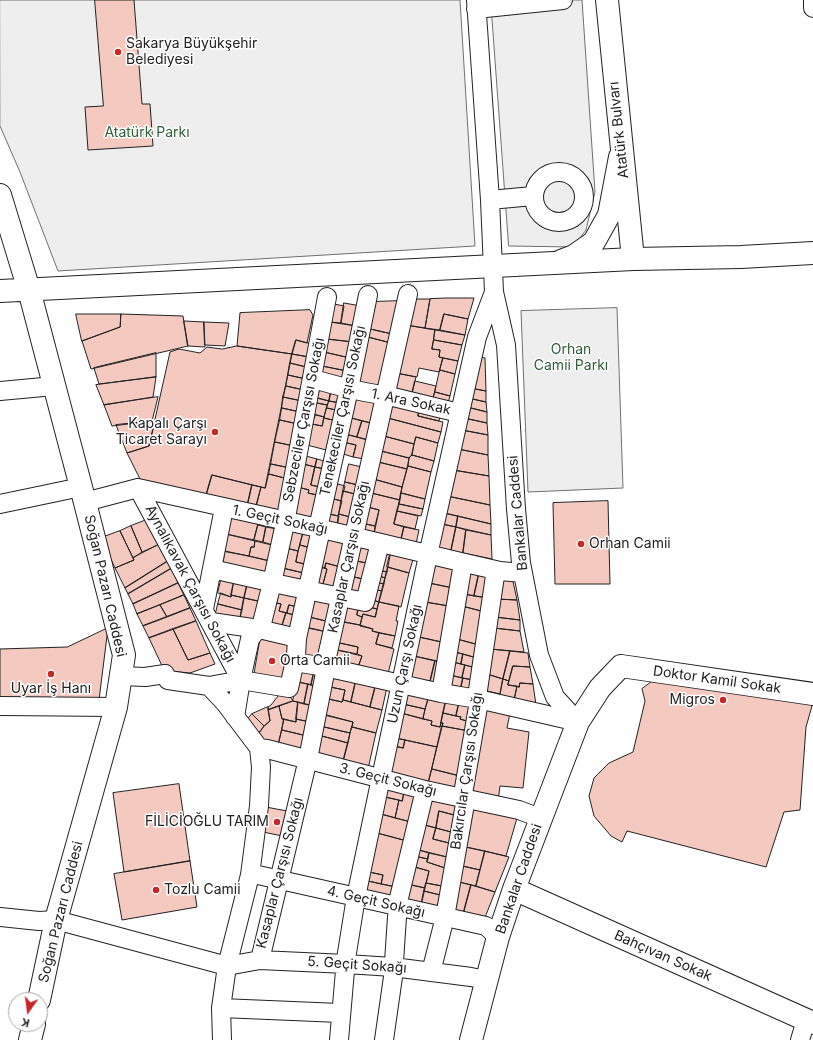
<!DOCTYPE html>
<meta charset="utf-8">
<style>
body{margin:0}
#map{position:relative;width:813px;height:1040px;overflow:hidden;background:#fff;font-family:Inter,sans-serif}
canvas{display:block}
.north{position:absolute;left:8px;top:992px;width:40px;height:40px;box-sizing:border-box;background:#fff;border:1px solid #a7a7a7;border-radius:50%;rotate:194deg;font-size:11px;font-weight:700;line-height:16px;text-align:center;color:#222}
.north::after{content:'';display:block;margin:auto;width:14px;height:18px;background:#c62828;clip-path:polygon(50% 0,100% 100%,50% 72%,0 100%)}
</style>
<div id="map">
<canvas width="813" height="1040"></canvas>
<div class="north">K</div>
</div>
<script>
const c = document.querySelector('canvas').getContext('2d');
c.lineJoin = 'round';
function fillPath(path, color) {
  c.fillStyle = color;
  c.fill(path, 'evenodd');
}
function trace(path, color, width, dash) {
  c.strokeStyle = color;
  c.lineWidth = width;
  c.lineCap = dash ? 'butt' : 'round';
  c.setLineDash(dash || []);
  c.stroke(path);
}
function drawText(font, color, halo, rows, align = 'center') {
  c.font = font + ' Inter,sans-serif';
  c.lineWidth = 3;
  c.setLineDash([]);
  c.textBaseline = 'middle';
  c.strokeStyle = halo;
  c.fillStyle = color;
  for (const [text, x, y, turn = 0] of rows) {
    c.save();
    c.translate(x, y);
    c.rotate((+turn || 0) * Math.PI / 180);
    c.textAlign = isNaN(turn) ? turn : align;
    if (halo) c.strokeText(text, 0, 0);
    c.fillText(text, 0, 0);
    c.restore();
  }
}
const green = new Path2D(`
 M0 0H460L475 246 58 271 20 172 0 126Z
 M491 0H582L595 192 586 230 573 247 509 246Z
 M617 308 623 488 528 492 521 311Z`);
fillPath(green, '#eee');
trace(green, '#6f6f6f', 1);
const building = new Path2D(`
 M95 0H134L142 104H150L153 146 88 150 85 107 103 106Z
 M446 298H474L468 319 444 314 440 330 425 328 430 299Z
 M412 299H430L425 328 406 325Z
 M400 301 392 334 366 328 371 302Z
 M344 303 361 306 356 326 341 323Z
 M334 304 344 306 341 323 330 322Z
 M310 310 313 315 307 343 296 340 292 354 237 346 240 313Z
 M76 314H121L120 327 82 341Z
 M121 314 183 316 188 346 91 369 82 341 120 327Z
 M444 314 468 319 465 335 440 330Z
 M184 321 204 322 205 347 188 346Z
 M204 322 229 323 225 346 205 345Z
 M330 322 356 326 353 342 327 339Z
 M406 325 435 330 432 349 440 350 439 357 443 358 439 372 419 368 417 377 396 373Z
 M366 328 392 334 391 343 364 336Z
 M435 330 465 335 462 345 434 340Z
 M364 336 391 343 380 392 354 386Z
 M327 339 353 342 350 358 324 352Z
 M296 340 312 344 309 357 292 354Z
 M434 340 462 345 458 361 439 357 440 350 432 349Z
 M237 346 292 354 265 488 212 475 206 496 141 481 127 453 149 446 170 352 179 349 200 353 207 347 222 349Z
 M324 352 350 358 347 371 322 366Z
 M156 353V377L99 384 94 368Z
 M292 354 309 357 306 367 290 363Z
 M477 356 485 358 486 391 470 388Z
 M443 358 458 361 455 374 440 370Z
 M290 363 306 367V379L288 375Z
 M322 366 347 371 344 384 319 379Z
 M440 370 455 374 450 396 435 392Z
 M396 373 416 377 411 398 391 393Z
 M288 375 306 379 304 390 286 386Z
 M156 377 153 397 104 405 96 385Z
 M415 381 436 386 432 403 411 398Z
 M315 383 332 387 329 401 312 397Z
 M286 386 304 390 302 401 283 397Z
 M332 387 346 399 344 404 329 401Z
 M470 388 486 391V402L468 398Z
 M353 392 380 398 371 423 348 417Z
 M435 392 450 396 447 407 432 403Z
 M158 397 152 421 112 426 104 405Z
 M283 397 302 401 300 412 282 408Z
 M315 397 329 401 327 405 313 402Z
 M468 398 486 402 487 412 467 407Z
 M388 400 420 408 418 416 443 422 441 432 384 417Z
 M329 401 342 403 340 411 327 408Z
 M317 403 327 405 324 417 314 414Z
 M467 407 487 412V423L464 418Z
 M282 408 300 412 298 424 280 420Z
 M327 408 340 411 337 421 324 418Z
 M420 408 441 413 439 421 418 416Z
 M316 415 324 417 322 426 312 424Z
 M348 417 362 421 357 437 345 434Z
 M384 417 441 432 438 443 416 437 414 444 380 435Z
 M324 418 337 421 330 451 307 445 312 424 322 426Z
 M464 418 487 423 488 435 462 430Z
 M280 420 298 424 294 446 275 442Z
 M155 421 149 446 127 453 116 425Z
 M362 421 371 423 367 440 357 437Z
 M462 430 488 435V455L458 449Z
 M345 434 369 440 364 459 353 457 356 445 343 442Z
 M380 435 414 444 412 455 409 458 377 450Z
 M416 437 438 443 434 461 412 455Z
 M275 442 294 446 290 468 271 464Z
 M343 442 356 445 353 457 340 453Z
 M458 449 488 455 489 476 453 470Z
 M377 450 409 458 407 469 374 461Z
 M412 455 434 461 431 472 408 466 409 458Z
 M306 456 317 459 315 467 304 464Z
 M317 459 328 462 326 469 315 467Z
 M374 461 407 469 402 487 370 478Z
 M271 464 290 468 288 479 269 474Z
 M303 464 315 467 311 485 324 488 322 496 308 493 309 490 298 487Z
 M349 464 362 467 358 485 345 482Z
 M408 466 431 472 425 499 401 493Z
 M315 467 328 470 324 488 311 485Z
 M453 470 489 476 490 505 447 496Z
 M269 474 288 479 280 516 256 507 261 487 265 488Z
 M212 475 252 485 247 507 206 496Z
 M370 478 402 487 400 500 367 492Z
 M345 482 358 485 355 494 343 491Z
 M334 483 345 486 341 501 330 498Z
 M252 485 261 487 255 509 247 507Z
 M298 487 309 490 308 493 322 496 317 522 290 516Z
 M343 491 355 494 350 517 339 514Z
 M367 492 400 500 394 524 404 527 401 540 374 534 379 510 364 506Z
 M401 493 425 499 423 509 399 504Z
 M447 496 490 505 491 524 444 513Z
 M330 498 342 501 338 516 326 513Z
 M608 501 610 584H555L553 503Z
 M399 504 423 509 421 516 397 511Z
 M364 506 379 510 375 526 361 523Z
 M397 511 418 516 415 529 394 524Z
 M444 513 458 516 456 527 442 524Z
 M328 514 339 516 337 527 325 524Z
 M339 514 350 517 347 529 337 527Z
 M458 516 491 524V535L456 527Z
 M230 517 258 524 254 540 226 534Z
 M149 519 160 544 142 552 131 526Z
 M362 523 375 526 374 534 360 531Z
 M442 524 456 527 451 551 437 548Z
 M258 525 266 527 263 542 254 540Z
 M131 526 142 552 133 558 120 531Z
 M266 527 277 529 273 545 263 542Z
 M404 527 419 530 416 544 401 540Z
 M456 527 466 530 463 553 451 551Z
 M290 530 303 533 298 551 286 548Z
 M466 530 491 535 492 559 463 553Z
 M120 531 134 560 115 568 101 538Z
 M303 533 313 536 310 548 300 545Z
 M226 534 255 541 254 547H251L249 556 222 551Z
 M324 538 346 543 340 567 326 563 325 568 317 566Z
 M255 541 276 546 273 562 249 556 251 547H254Z
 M160 544 168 561 125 588 115 568 134 560 133 558Z
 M356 544 375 549 371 564 352 560Z
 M300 545 312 548 308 565 296 562Z
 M286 548 298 551 296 562 310 565 308 574 278 567Z
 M384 549 391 550 387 572 378 570Z
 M391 550 414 556 409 573 387 567Z
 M225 551 271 561 267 577 223 567Z
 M352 560 371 564 367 580 350 576Z
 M168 561 172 568 128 594 125 588Z
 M433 561 457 566 453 588 429 583Z
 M326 563 344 568 337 595 321 591 327 569 325 568Z
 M278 567 308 574 304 588 275 580Z
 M319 567 327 569 322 588 314 586Z
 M388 567 409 573 401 607 379 602Z
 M172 568 178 583 133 604 128 594Z
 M378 570 387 572 385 578 377 575Z
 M467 570 479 573 474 596 464 594Z
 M479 573 492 575 488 598 474 596Z
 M377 575 385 578 384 584 375 582Z
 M222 576 234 579 231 597 218 593Z
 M350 576 367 580 363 597 345 591Z
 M498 576 512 577 517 600 496 599Z
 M235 578 248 581 244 598 231 595Z
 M248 581 266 586 262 602 244 598Z
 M375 582 384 584 382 591 373 589Z
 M178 583 184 595 137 614 133 604Z
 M429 583 453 588 449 606 425 602Z
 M276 587 301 595 298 607 289 605 287 613 279 611 281 604 272 602Z
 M372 589 382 591 379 602 370 599Z
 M221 593 231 597V595L244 598 242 610 218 604Z
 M311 594 334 600 330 622 305 616Z
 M464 594 488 598 485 612 462 606Z
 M184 595 190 608 167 617 160 605Z
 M244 598 263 602 258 624 240 619Z
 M496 599 517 600 520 620 495 617Z
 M372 600 379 602 377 609 370 607Z
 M343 601 359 605 357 615 362 617 360 625 337 621Z
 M272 602 281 604 279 611 286 613 282 626 267 622Z
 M379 602 399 606 396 621H398L395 636 372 631 373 629 360 626 363 614 375 617Z
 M425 602 449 606 446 643 419 637Z
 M218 604 242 610 239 622 215 617Z
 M160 605 167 617 143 626 137 614Z
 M289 605 298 607V616L287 613Z
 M359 605 377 609 375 617 363 614 362 617 357 615Z
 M462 606 485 612 479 645 457 639Z
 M190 608 196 621 149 638 143 626Z
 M286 613 298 616 294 629 282 626Z
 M305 616 330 622 327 632 303 627Z
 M495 617 520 620V631L494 628Z
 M196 621 210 653 188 660 173 629Z
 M340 621 360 625 373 629 372 631 379 633 376 644 394 649 388 674 358 667 362 656 357 654 358 647 335 642Z
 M306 627 327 632 321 660 300 654Z
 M108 628 99 700 0 699V649L67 647Z
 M494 628 520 631 524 652 490 649Z
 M173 629 188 660 210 653 215 664 190 673 169 671 163 668 149 638Z
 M379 633 395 636 392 648 376 644Z
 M261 635 292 640 285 681 254 676Z
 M419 637 446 643 442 662 414 656Z
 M457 639 479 645 477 658 455 652Z
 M335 642 358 647 357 654 333 649Z
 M333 649 362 656 358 667 330 661Z
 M490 649 510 651 503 679 487 674Z
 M510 651 528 653 530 667 513 666 509 681 503 679Z
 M455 652 463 654 461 664 453 662Z
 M463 654 477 658 476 668 461 664Z
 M414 656 435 661 430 682 410 677Z
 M435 661 442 662 438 683 430 682Z
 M453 662 465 665 462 678 450 675Z
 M465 665 476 668 473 680 462 678Z
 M513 666 530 667 533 684 520 683 519 687 508 685Z
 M298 668 314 672 311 685 295 681Z
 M314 672 321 674 319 687 311 685Z
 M328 673 356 680 351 702 343 700 345 690 325 686Z
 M487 674 503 679 500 694 483 690Z
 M450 675 463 678 461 687 448 684Z
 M463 678 473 680 471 689 461 687Z
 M503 679 509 681 508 685 517 686 514 700 500 696Z
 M356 680 376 684 370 707 351 702Z
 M654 680 804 697 812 706 806 727 800 810 784 812 766 867 627 831 622 842 611 836 594 816 589 796 594 778 609 763 633 752 645 701 642 689Z
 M297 682 308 684 304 704 293 701Z
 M520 683 533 684 536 705 514 700 517 686 519 687Z
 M308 684 319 687 314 706 304 704Z
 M376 684 387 687 382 710 370 707Z
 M325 686 345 690 342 702 324 698Z
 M406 691 429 696 425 709 403 704Z
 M288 693 293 701 268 710V707L271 705 278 696Z
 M429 696 446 700 440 727 431 725 432 721 423 719Z
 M324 698 342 702 343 700 382 710 376 733 352 727 353 722 320 714Z
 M446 700 459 703 456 716 443 713Z
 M293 701 298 702 296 722 282 719 279 706Z
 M298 702 314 706 310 722 296 719Z
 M459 703 473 706 470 722 460 719 461 717 456 716Z
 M403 704 425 709 423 719 401 713Z
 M279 706 282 719H284L278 746 256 737 264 726 270 721 268 710Z
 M268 707 270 721 264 726 252 714Z
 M481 707 510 713 507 728 529 732 523 788 500 786 498 802 467 796Z
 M401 713 432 721 431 725 440 727 441 723H443L437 747 396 738Z
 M443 713 461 717 460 719 470 722 469 731 442 726 443 723H441Z
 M252 714 264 726 256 737 243 725Z
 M323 714 353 722 350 733 320 726Z
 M284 719 296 722V719L310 722 307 736 282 730Z
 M320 726 350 733 348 743 318 735Z
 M442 726 469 731 460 776 432 769Z
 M352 727 376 733 368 769 343 762Z
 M282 730 307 736 303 752 278 746Z
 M318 735 348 743 343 762 313 754Z
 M396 738 405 740 403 748 394 746Z
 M405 740 437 747 428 784 388 775 394 746 403 748Z
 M432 769 460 776 459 792 428 784Z
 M179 784 190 861 124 872 113 793Z
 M388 784 405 788 402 801 385 797Z
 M405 788 419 792 411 822 395 818 399 800 402 801Z
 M427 793 457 801 454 815 439 811 436 828 421 824Z
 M385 797 399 800 395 818 381 814Z
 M470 806 517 818 506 856 461 846Z
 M266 807 292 812 287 837 263 832Z
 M439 811 454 815 451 832 436 828Z
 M381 814 411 822 407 841 377 833Z
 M421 824 436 828 433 839 449 843 447 857 415 849Z
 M436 828 451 832 449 843 433 839Z
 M377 833 407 841 396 887 381 884 383 875 369 872Z
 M461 846 485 851 480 870 458 865Z
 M415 849 429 853 428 859 414 856Z
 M485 851 509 857 495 892 476 886Z
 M429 853 447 857 445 868 427 862Z
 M414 856 428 859 427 862 445 868 442 886 426 883 429 871 411 866Z
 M190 861 197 907 122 920 114 874Z
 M458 865 480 870 476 886 455 881Z
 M411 866 429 871 425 888 407 884Z
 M369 872 383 875 381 884 368 881Z
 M368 881 396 887 393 900 365 894Z
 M455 881 471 885 463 915 449 912Z
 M426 883 442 886 440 895 424 891Z
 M407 884 425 888 421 906 403 903Z
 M471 885 495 892 484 920 463 915Z
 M424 891 440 895 437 909 421 906Z`);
fillPath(building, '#f3c9c0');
trace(building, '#222', 1);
const street = new Path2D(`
 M476 0 490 200 494 292 506 345 516 509 521 563 539 655 555 697 578 722
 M813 0V8
 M476 9 563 0
 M534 197a25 25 0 1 1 50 0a25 25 0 1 1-50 0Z
 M490 200 533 196
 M317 380C341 387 365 393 389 396L459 413
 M0 391 54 386
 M138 488 241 680
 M85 502 138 488 318 528 465 563 500 571 523 573
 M0 504 81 487
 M318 528 349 389 368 295
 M212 569C263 581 314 592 365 602L380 543
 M204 609 224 508
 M211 622 259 629 297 638
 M295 662 325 667 441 693 478 699 578 722
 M121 676 145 677 165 674 168 680 209 686 225 703 259 748 261 767 259 806 250 875 227 966 260 960 346 964 393 967 471 977 486 980
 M209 686 241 680 289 688 296 656 297 638 321 529
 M441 693 462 569 465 563
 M0 706 116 707
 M235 717 241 680 250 639 262 623 272 583 284 528 327 297
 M259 748 267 749 425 790 519 810 540 818
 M250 875H258L486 926 498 937
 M0 917 39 921 56 920 227 966 221 1008 222 1040
 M260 960 308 759 325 673 326 661 408 294
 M431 972 445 917 465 804 463 794 478 707V690L495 576 500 571
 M221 1008 340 1013
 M339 1040 346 959 356 897 382 773 430 546 477 337 494 292
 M384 1040 393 977 398 902 425 790
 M800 1040 806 1020`);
const secondary = new Path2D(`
 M0 195 29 290 81 487 124 655 116 707 56 920 39 1000
 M561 261 574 256 594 242 609 215 620 157
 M0 291 633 259 741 257 813 253
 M514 889 813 1023
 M30 1040 34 1024
 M471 1040 498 937 514 889 578 722 600 688 621 666 813 694`);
const primary = new Path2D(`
 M607 0 633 259`);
trace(street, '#222', 20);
trace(secondary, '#222', 24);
trace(primary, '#222', 24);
trace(street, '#fff', 18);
trace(secondary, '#fff', 22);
trace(primary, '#fff', 22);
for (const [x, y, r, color] of [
 [118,52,4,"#c62828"],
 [215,432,4,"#c62828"],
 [581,544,4,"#c62828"],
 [272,661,4,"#c62828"],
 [51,674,4,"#c62828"],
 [723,700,4,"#c62828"],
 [277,822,4,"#c62828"],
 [156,890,4,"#c62828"]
]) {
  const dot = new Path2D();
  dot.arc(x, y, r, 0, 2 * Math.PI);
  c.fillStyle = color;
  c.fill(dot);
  trace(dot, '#fff', 1.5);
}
drawText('14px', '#222', '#fff', [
 ["Sakarya Büyükşehir",126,44],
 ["Belediyesi",126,60],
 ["Kapalı Çarşı",207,424,"right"],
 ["Ticaret Sarayı",207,440,"right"],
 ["Orhan Camii",589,544],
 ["Orta Camii",280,661],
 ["Uyar İş Hanı",51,689,"center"],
 ["Migros",715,700,"right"],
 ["FİLİCİOĞLU TARIM",269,822,"right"],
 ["Tozlu Camii",164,890]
], 'left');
drawText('14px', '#222', '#fff', [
 ["Atatürk Bulvarı",619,130,-96],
 ["1. Ara Sokak",411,402,12],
 ["Tenekeciler Çarşısı Sokağı",343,411,-78],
 ["Sebzeciler Çarşısı Sokağı",304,420,-79],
 ["Bankalar Caddesi",518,513,-95],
 ["1. Geçit Sokağı",280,520,12],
 ["Kasaplar Çarşısı Sokağı",349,557,-78],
 ["Aynalıkavak Çarşısı Sokağı",190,584,62],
 ["Soğan Pazarı Caddesi",105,586,77],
 ["Uzun Çarşı Sokağı",405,664,-78],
 ["Doktor Kamil Sokak",717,680,8],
 ["Bakırcılar Çarşısı Sokağı",467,771,-82],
 ["3. Geçit Sokağı",388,780,14],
 ["Kasaplar Çarşısı Sokağı",280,873,-76],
 ["Bankalar Caddesi",519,879,-71],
 ["4. Geçit Sokağı",376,902,13],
 ["Soğan Pazarı Caddesi",61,912,-76],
 ["Bahçıvan Sokak",663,956,24],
 ["5. Geçit Sokağı",357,965,4]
]);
drawText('14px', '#2f5e38', '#fff', [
 ["Atatürk Parkı",147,133],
 ["Orhan",571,350],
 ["Camii Parkı",571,366]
]);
</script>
